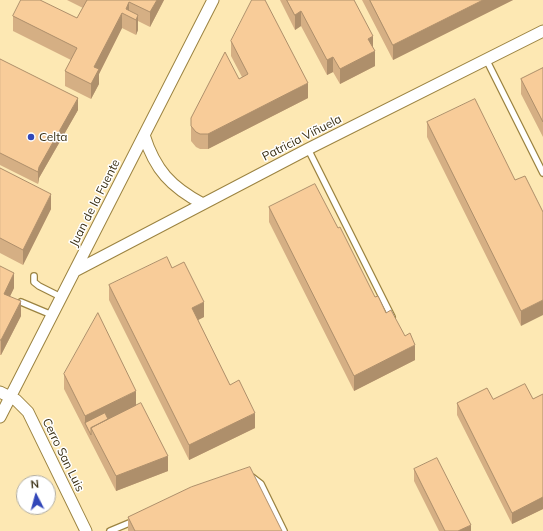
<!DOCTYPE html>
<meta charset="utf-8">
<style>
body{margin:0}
#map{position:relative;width:543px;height:531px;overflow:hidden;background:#fde8b3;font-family:Mulish,sans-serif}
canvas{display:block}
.north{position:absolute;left:16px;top:475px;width:40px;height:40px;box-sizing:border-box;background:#fff;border:1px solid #b0aca1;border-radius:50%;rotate:354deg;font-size:11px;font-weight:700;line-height:16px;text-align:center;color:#392f13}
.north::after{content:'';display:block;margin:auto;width:14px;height:18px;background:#3247b9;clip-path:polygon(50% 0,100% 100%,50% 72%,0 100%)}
</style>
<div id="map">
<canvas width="543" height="531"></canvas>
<div class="north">N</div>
</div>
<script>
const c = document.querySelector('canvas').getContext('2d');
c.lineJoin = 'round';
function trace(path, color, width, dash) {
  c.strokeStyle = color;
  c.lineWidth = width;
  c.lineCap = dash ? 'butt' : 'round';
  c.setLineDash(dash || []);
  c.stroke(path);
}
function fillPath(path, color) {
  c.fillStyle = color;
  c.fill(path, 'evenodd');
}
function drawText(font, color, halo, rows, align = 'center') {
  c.font = font + ' Mulish,sans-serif';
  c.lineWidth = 3;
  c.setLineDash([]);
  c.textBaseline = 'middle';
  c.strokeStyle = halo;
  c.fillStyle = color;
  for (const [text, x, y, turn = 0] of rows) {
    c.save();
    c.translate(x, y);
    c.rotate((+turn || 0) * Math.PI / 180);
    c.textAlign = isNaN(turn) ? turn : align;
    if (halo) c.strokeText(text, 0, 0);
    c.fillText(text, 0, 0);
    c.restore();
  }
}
const lane = new Path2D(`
 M486 59 543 173
 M308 149 392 317
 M34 276V282L39 286 61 297
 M21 302 52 315
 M252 477 261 484 284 531
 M110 531 134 521`);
const street = new Path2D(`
 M144 135C155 170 171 187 203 204
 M75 271 308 149 543 31
 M0 392 16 400 28 412 86 531
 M0 417 213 0`);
trace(lane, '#9b8341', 8);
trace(street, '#9b8341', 13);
trace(lane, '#fff', 5.5);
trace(street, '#fff', 11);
fillPath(new Path2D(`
 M67 0H164L150 27 138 21V30L136 35 122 28 99 74V84L91 99 65 86V71L71 60 13 31V16L77 18 83 8Z
 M280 0H354L373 48 375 66 340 84 333 72 327 75 301 26 295 30Z
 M362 0H513L393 60Z
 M231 41 308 98 208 149H200L196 147 191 141V118L239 79 242 77 231 56Z
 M0 59 78 110 39 178 38 184 0 165Z
 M543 68V137L521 94V79Z
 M427 122 515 180 543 212 521 326 427 137Z
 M0 168 51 209 23 265 0 253Z
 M269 207 375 297 386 313 415 360 354 391 269 222Z
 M0 266 14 288 10 296 21 316 1 355H0Z
 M172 268 204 317 198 320 230 385 255 428 189 460 109 300V285Z
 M64 374 136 405 168 471 116 491 64 389Z
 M543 394V509L512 524 457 415V403L493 399H533Z
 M414 469 471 531H439L414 481Z
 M128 517 282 531H128Z`), '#d5af84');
fillPath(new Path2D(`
 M157 0H164L150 27V12Z
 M483 0H513L393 60V45Z
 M129 2V16L126 9Z
 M301 11V26L295 30V15Z
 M122 13V28L99 74V84L91 99V84L94 67Z
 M138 15V30L136 35V20Z
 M373 36V52L368 39Z
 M375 51V66L340 84V69Z
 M333 57V72L327 75V60Z
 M308 83V98L208 149V134Z
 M78 98V110L39 178 38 184V172L39 167Z
 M51 194V209L23 265V250Z
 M14 273V288L4 309V294Z
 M543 300V315L521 326V311Z
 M21 301V316L1 355V340Z
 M204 302V317L192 323V308Z
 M415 345V360L354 391V376Z
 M136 391V406L88 430 85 423V416Z
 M255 413V428L189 460V445Z
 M168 456V471L116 491V476Z
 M543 497V509L512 524V513Z
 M471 525V531H458Z`), '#ae8f6b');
const building = new Path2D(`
 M21 0H40L77 18 87 0H157L150 12 129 2 126 9 138 15 136 20 122 13 94 67 99 69 91 84 65 71 77 48 13 16Z
 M252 0H265L308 83 208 134H200L196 132 191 126V118L225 52 239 79 248 74 231 41Z
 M287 0H354L373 36 368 39 375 51 340 69 333 57 327 60 301 11 295 15Z
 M370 0H483L393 45Z
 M0 59 78 98 39 167 38 172 0 153Z
 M543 68V122L521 79Z
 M475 99 515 180 525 176 543 212V300L521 311 427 122Z
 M0 168 51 194 23 250 0 238Z
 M315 184 338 228 340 227 375 297 378 296 386 313 391 310 405 336 410 333 415 345 354 376 269 207Z
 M167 257 172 268 184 262 204 302 192 308 230 385 239 380 255 413 189 445 109 285Z
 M0 266 14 273 4 294 21 301 1 340H0Z
 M98 313 136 391 85 416 64 374Z
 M525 384 533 399 543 394V497L512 513 457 403 487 388 493 399Z
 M141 403 168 456 116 476 91 428Z
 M105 413 108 419 91 428V435L85 423Z
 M437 458 471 525 458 531H445L414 469Z
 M250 467 282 531H135L128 517 191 487Z`);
fillPath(building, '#f8cc99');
trace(building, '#ae8f6b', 1);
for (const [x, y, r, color] of [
 [31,137,4,"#3247b9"]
]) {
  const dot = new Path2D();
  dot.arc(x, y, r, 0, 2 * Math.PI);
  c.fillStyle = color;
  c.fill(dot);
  trace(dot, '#fff', 1.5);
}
drawText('12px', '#392f13', '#fff', [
 ["Celta",39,137]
], 'left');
drawText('12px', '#392f13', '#fff', [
 ["Patricia Viñuela",302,138,-27],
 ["Juan de la Fuente",95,203,-63],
 ["Cerro San Luis",63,455,64]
]);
</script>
